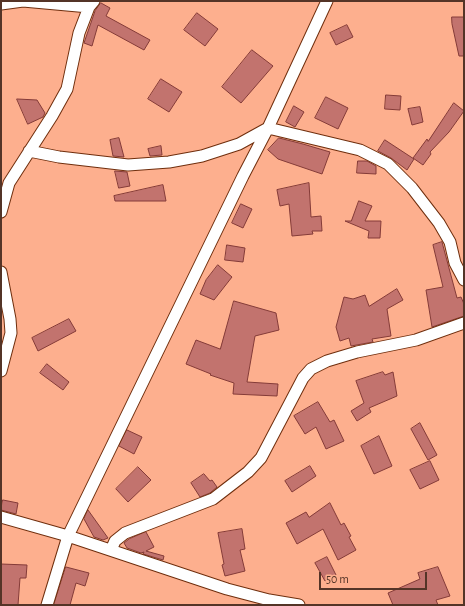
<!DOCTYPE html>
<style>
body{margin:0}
#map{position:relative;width:465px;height:606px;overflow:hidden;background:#fdaf8e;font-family:"Alegreya Sans",sans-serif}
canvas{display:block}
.frame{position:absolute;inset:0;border:2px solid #543427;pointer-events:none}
.scale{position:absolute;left:319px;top:572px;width:108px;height:18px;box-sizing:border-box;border:2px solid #543427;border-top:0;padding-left:5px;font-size:12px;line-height:14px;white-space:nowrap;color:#543427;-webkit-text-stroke:3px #fdaf8e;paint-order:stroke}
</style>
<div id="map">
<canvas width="465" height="606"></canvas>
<div class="frame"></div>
<div class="scale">50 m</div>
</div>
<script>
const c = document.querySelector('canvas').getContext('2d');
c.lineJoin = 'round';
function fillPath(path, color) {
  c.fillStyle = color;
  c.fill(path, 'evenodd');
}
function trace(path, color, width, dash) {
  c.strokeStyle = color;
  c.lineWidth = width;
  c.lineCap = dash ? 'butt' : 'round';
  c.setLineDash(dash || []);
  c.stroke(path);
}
const building = new Path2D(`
 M101 3 110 8 106 16 150 40 144 50 98 25 92 46 84 43 95 11Z
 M197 13 218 29 205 46 184 30Z
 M452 17H464V56H459L452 24Z
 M347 25 353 37 336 45 330 33Z
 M252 50 273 66 241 103 222 87Z
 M161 79 182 92 169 112 148 99Z
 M386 95 401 96 400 110 385 109Z
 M326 97 348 108 338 129 315 118Z
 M17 99 37 100 45 113 43 117 28 124Z
 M454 103 464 111 449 132 430 152 431 154 423 165 413 158 427 139 428 141Z
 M294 106 304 112 295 127 286 122Z
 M420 107 423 122 412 125 408 109Z
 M119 138 124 157 113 156 110 140Z
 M279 138 303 144 330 152 322 174 278 159 268 150Z
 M385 140 414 159 407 170 391 158 378 151Z
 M161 146 162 155 150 156 148 149Z
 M358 161H367L376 166V174L357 173Z
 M115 171 127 172 130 186 119 188Z
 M309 183 311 217 321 216 322 231H312L313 234 292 236 289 204 280 206 277 190Z
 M163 185 166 201H115L114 196Z
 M359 201 372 206 365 221H381L380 238H368L369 231 345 221H351Z
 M241 204 252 209 243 228 232 223Z
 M442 242 457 298 461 297 464 304V316L432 327 426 290 443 287 433 245Z
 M227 245 245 248 243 262 225 260Z
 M218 265 232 277 214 300 200 294 206 280Z
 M397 289 403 300 387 309 391 336 372 339 373 342 351 346 349 338 340 341 336 327 344 297 353 299 365 295 369 306Z
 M234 301 276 313 279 330 255 336 247 382 278 384 277 396 233 394 234 383 210 375 211 374 186 364 196 340 220 349Z
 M69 319 76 331 38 351 32 338Z
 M47 364 69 382 63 390 40 373Z
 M383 372 385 375 393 372 397 396 369 408 371 412 357 421 351 411 364 403 356 381Z
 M318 402 330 422 334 420 344 441 326 449 316 427 305 434 294 416Z
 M420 423 437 455 428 460 411 429Z
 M127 430 142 437 134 454 119 446Z
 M379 436 392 466 374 474 361 446Z
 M430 461 439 480 420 489 410 470Z
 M310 466 316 476 292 492 285 481Z
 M138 467 151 480 128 502 116 489Z
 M204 474 210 481 212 480 217 487 210 493 200 497 191 483Z
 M3 500 18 503 16 514 1 510Z
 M330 503 341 525 344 523 351 536 349 537 356 550 338 560 323 529 297 544 286 523 306 512 309 517Z
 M88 510 108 538 103 540 94 537 84 519Z
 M242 529 245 549 240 550 245 571 225 576 222 565 224 564 218 533Z
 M146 532 154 547 146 551 164 556 163 560 143 554 144 552 141 553 127 548 124 543 129 539Z
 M327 557 336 575 325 581 315 563Z
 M1 564 27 565 26 578H20L18 605H1Z
 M66 567 89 573 85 586 76 583 70 605H54Z
 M438 567 450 596 436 600 438 605H393L388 593 420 579 418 573Z`);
fillPath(building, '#c2736e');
trace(building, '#843b38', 1);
const minor = new Path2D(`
 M23 1 89 7
 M1 4 23 1
 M29 151 59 157 128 165 169 162 202 156 239 144 268 128 360 150 388 164 412 188 439 223 450 242 455 263 464 280
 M1 212 9 183 52 116 67 89 79 33 89 7 94 1
 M1 272 10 319 11 333 1 371
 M1 517 68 536 227 589 269 600 299 605
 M111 550 115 541 125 533 213 499 248 472 261 458 303 378 311 369 327 361 357 352 416 340 464 323
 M47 605 68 536 243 176 268 128 327 1`);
trace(minor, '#6f2e0d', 13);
trace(minor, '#fff', 11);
</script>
